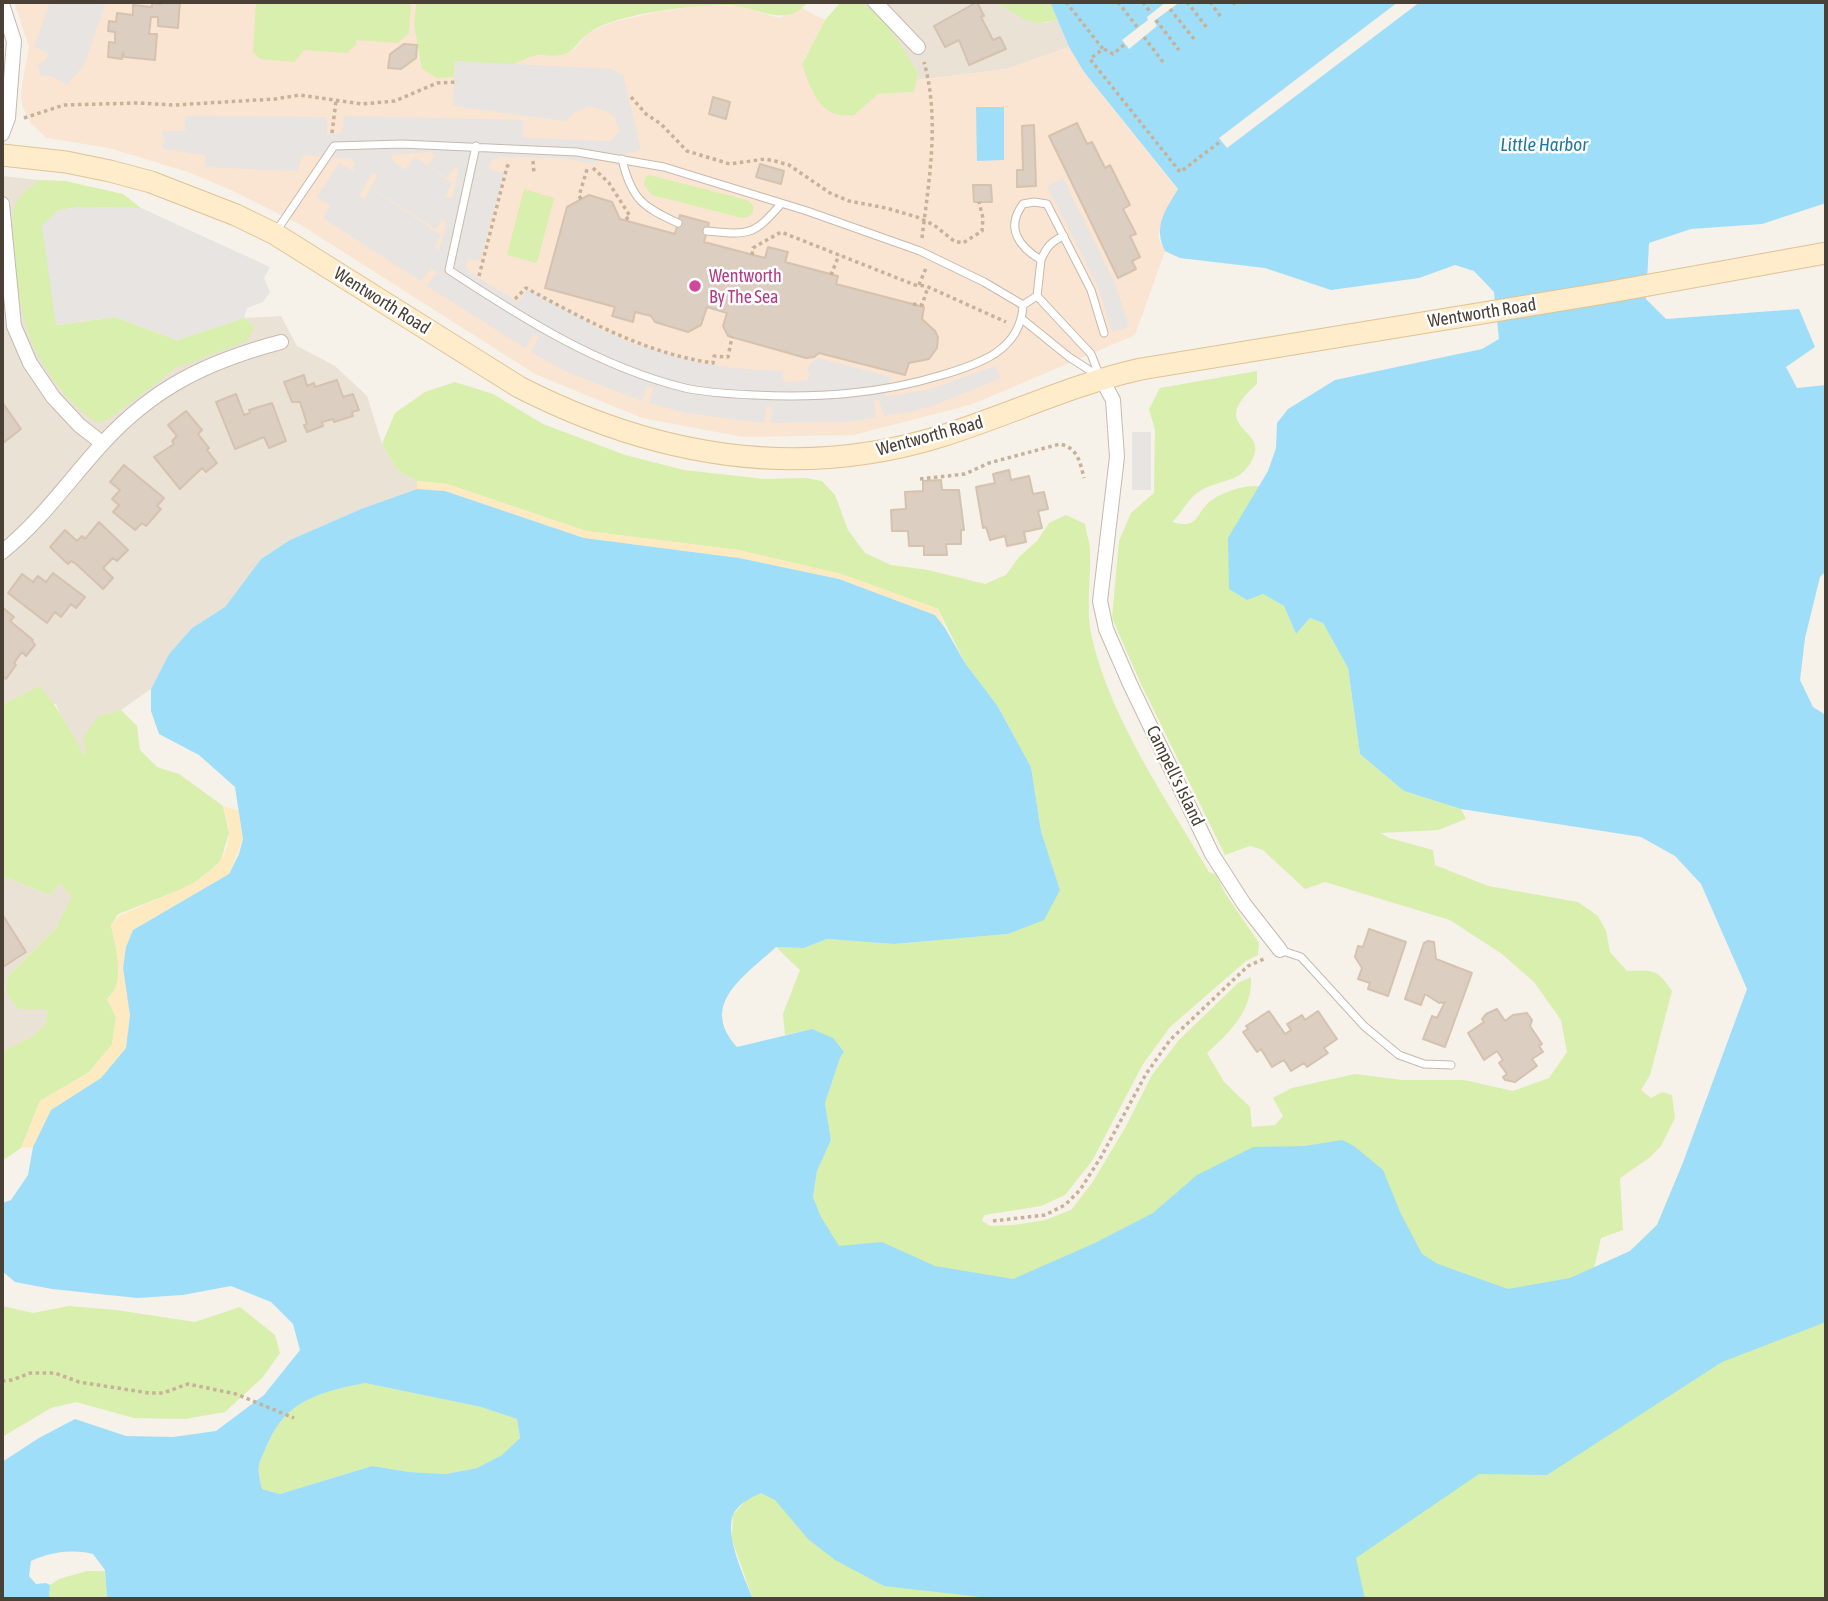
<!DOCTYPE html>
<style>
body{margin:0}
#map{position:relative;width:1828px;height:1601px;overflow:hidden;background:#f6f1e9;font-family:"Asap Condensed",sans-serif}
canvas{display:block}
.frame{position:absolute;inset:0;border:4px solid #4b4036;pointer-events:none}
</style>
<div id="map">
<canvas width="1828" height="1601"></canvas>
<div class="frame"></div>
</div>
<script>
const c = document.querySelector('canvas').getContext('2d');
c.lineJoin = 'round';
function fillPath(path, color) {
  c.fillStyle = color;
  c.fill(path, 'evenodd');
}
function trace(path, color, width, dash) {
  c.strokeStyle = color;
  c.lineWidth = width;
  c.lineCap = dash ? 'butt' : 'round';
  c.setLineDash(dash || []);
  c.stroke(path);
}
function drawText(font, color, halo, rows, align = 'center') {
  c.font = font + ' "Asap Condensed",sans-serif';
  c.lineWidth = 5;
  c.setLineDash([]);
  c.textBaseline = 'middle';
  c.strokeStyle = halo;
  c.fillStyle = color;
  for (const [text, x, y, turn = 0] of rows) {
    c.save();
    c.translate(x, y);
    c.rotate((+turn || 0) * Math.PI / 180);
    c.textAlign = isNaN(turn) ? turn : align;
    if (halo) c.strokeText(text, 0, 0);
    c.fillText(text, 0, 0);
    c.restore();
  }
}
fillPath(new Path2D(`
 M857 2H995L1046 23 1057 19 1069 47 1007 69 917 80 918 74 892 33 873 11Z
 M2 176 39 180 24 193 13 230 14 260 29 334 151 386 176 368 201 357 255 326 244 318 281 316 297 346 335 366 367 396 382 444 398 471 417 481V489L361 509 290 540 261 559 225 607 192 628 169 654 151 689 121 710 99 716 87 759 65 725 56 704 13 701 2 705Z
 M2 876 50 895 60 884 73 896 56 928 8 976 6 992 19 1009H47L46 1024 31 1038 2 1051Z`), '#ebe2d6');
fillPath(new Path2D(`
 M14 2H416L414 24 419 40V56L513 64 532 56 560 55 575 49 588 33 613 22 657 12 706 5 741 6 779 18 802 8 825 20 802 63 835 114 852 116 878 94 914 92 917 80 1007 69 1069 47 1084 72 1178 190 1164 214 1158 237 1165 251 1135 335 973 404 854 435 743 437 642 418 535 374 301 225 233 191 188 172 109 148 47 138 31 124 22 105 21 91 29 47Z`), '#fae5d2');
fillPath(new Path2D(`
 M256 2H411L409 33 398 43 356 40V45L347 53 304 50 294 62 260 59 253 52Z
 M416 2H808C784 30 758 6 729 5 696 5 615 13 589 33 577 41 577 51 560 55 552 57 542 54 534 56 527 57 521 62 514 64 499 67 471 62 455 61L454 77 437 78 422 69 414 24Z
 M841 2C846 2 853 1 858 2 882 10 906 53 918 74L914 92 878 94 853 116C848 115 840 116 836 114 816 108 808 81 802 64L825 20Z
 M995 2H1050L1057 19C1029 30 1019 14 995 2Z
 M649 175 747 200 753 205V212L749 217 742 218 652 195 644 185 645 178Z
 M39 180 65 181 123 194 141 208 80 207 59 210 43 226 57 325 115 317 177 340 244 318 255 326 247 341 176 368 109 419 97 422C67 405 41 366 29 335 19 308 15 273 14 245 13 234 11 218 14 208 17 196 30 188 39 180Z
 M524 189 554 198 537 263 507 255Z
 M1257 371V384C1206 428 1266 428 1254 456 1240 487 1221 476 1197 493 1187 500 1182 513 1172 522 1201 530 1194 513 1212 500 1224 491 1245 485 1259 486 1242 517 1229 554 1229 589L1263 594 1284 606 1296 634 1310 618 1323 623 1348 668 1360 754 1404 791 1461 809 1466 819 1438 830 1380 833 1389 838 1433 850 1435 865 1488 886 1578 902 1598 916 1606 931 1610 952 1627 971C1655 971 1656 968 1672 991L1650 1075 1641 1090 1651 1098 1662 1092 1672 1095 1675 1118 1661 1146 1649 1158 1620 1178 1623 1230 1601 1238 1594 1268 1630 1251 1657 1225 1682 1165 1826 1198V1599H753L732 1540 733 1515 746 1500 824 1275 821 1217 813 1197 817 1171 831 1140 825 1103 840 1058 844 1052 812 1029 785 1035 783 1014 800 970 776 947 804 948 827 939 894 944 1008 934 1060 890 1041 831 1031 767 997 705 965 663 938 609 841 574 738 550 586 531 447 484 417 481 398 471 382 444 395 413 425 392 455 382 493 394 543 424 625 455 684 470 764 479 805 478 822 481 835 495 848 530 865 553 891 565 928 570 985 584 1006 575 1019 557 1037 541 1049 523 1066 515 1085 524C1086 533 1090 542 1090 551 1091 581 1085 612 1093 642 1112 721 1168 802 1209 872L1216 875 1225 893 1259 943 1258 955 1246 961 1170 1027 1143 1064 1092 1161 1065 1195 1041 1206 984 1215 982 1221 990 1226 1014 1225 1045 1220 1071 1210 1092 1183 1125 1128 1152 1075 1179 1040 1238 983 1251 977C1253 1010 1230 1032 1207 1053L1224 1082 1250 1107 1252 1127 1275 1125 1283 1116 1273 1098 1292 1088 1355 1074 1402 1080H1464L1513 1091 1549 1078 1567 1052 1561 1020 1534 982 1502 954 1450 920 1325 882 1305 889 1263 850 1250 846 1225 855 1141 684 1112 618 1119 541 1131 513 1154 493 1155 430 1149 409 1160 388Z
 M39 686C59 707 70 733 86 757L84 736 99 716 121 710 137 726 140 750 157 767 179 774 223 806 229 833 220 863 190 886 118 914 111 925C115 943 121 966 117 984 116 990 111 994 107 999L116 1017 112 1045 88 1073 40 1101 21 1148 2 1161V1051L30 1038 46 1024 47 1009H18L6 992 8 976 56 928 72 896 60 884 50 895 2 876V705Z
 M2 1306 33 1313 69 1306 116 1310 195 1322 240 1307 275 1335 280 1353 262 1378 225 1412 185 1419 134 1418 76 1402 51 1408 2 1437Z
 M365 1383 481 1407 517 1419 520 1438 502 1455 477 1468 446 1474 409 1472 372 1466 280 1494 262 1489C256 1464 258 1466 268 1443 287 1399 322 1392 365 1383Z
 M87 1571H105L107 1599H49L50 1585 59 1579Z`), '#d8efad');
fillPath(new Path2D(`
 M417 481 447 484 586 531 739 550 841 574 938 609 945 628 935 615 839 579 739 558 584 538 445 491 417 489Z
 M223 806 239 811 243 839 229 874 133 930 126 947 123 968 130 1015 126 1048 101 1078 51 1110 33 1147 21 1148 40 1101 88 1073 112 1045 116 1017 107 999C111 994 116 990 117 984 121 966 115 943 111 925 119 913 125 914 137 908 170 893 229 877 229 833 229 825 225 814 223 806Z`), '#feeac1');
fillPath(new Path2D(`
 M50 2H106L85 63 67 85 52 76H41L38 65 45 61 48 56 47 52 34 47Z
 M455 61 612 69 623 75 641 150 591 163 563 158 499 157 490 162 489 170 504 173 480 261 468 259 466 264 468 271 516 301H519L527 289 600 329 632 343 696 362 733 368 782 371 784 383 808 380 810 374 807 370 812 362 818 358 891 377 885 397 931 389 995 366 1001 378 935 405 909 412 884 416 879 400 874 401 876 418 845 422 771 423V406L766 407 765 423 686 413 649 403 653 387 647 386 642 401 567 372 531 352 539 337 534 334 525 348 427 286 437 272 431 268 421 281 323 218 331 206 317 197 339 163 353 171 355 163 351 159 305 155 301 158 298 171 205 167V155L163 149V131H185V116L327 117V134L342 133 344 116 523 120V137L574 140 611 141 619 132 615 117 608 112 590 106 577 111 564 121 453 106ZM431 152 435 155 428 165 447 178 455 167 459 169 452 199 445 197 452 183 415 157 405 170 395 163 390 155ZM372 173 378 175 371 187 435 229 444 218 446 225 439 250 434 247 441 235 371 188 364 199 359 196Z
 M1063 178 1114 281 1129 327 1112 332 1098 287 1047 186Z
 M80 207 141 208 270 267 264 278 270 292 263 302 247 308 244 318 177 340 115 317 56 325 42 226 58 210Z
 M1132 432H1151V490H1132Z`), '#e7e4e1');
fillPath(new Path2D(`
 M1050 2H1826V203L1762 224 1691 229 1649 243 1646 299 1666 319 1799 309 1815 347 1786 367 1797 388 1826 385V571L1820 577 1805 638 1800 680 1813 707 1826 715V1322L1722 1362 1547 1475 1479 1474 1356 1558 1365 1599H998L884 1586 835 1560 808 1539 775 1500 761 1493C750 1498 740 1503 734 1513 723 1533 745 1579 753 1599H107L105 1570 93 1554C71 1549 51 1552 31 1561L29 1576 36 1584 46 1583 50 1585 49 1599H2V1462L39 1438 75 1419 126 1436 173 1437 216 1431 264 1395 300 1350 293 1324 271 1302 231 1286 183 1295 137 1298 52 1289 15 1282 2 1271V1203L11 1200 28 1175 33 1147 51 1110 101 1078 126 1048 130 1015 123 968 126 947 133 930 229 874 239 854 243 839 235 787 199 755 159 734 151 711V689L169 654 192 628 225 607 261 559 290 540 361 509 417 489 445 491 584 538 739 558 839 579 935 615 945 628 965 663 997 705 1031 767 1041 831 1060 890 1044 920 1008 934 894 944 827 939 804 948 776 947C745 976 698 1004 737 1047L812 1029 833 1038 844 1052 840 1058 825 1103 831 1140 817 1171 813 1197 821 1217 839 1246 882 1242 935 1266 1013 1279 1095 1243 1153 1213 1197 1175 1253 1147 1305 1146 1342 1140 1354 1146 1383 1170 1401 1214 1422 1254 1438 1264 1508 1289 1570 1278 1630 1251 1657 1225 1682 1165 1747 989 1701 884 1675 856 1641 837 1461 809 1404 791 1360 754 1348 668 1323 623 1310 618 1296 634 1284 606 1263 594 1247 600 1229 589 1228 538 1268 471 1276 448 1277 423 1288 409 1335 380 1482 349 1499 339 1494 292 1474 271 1455 265 1419 278 1331 290 1265 268 1180 258 1165 251C1153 226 1165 211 1178 189L1084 72 1069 47ZM365 1383 481 1407 517 1419 520 1438 502 1455 477 1468 446 1474 409 1472 372 1466 280 1494 262 1489C256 1464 258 1466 268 1443 287 1399 322 1392 365 1383Z
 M976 107H1004V160L977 161Z`), '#9fdef9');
fillPath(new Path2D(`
 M1166 2H1180L1154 21 1157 26 1129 49 1122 40 1148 20 1147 17Z
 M1398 2H1420L1227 148 1219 138Z`), '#f6f1e9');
const building = new Path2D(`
 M161 2H180L178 28 158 26V17H151L149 34H157L155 60 124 57 123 52 122 59 108 57 109 42 115 43V32L108 31 109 21 116 22 117 13 133 15V5L152 7V3L161 4Z
 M977 2 984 16 981 17 993 40 1000 37 1006 49 969 65 959 40 945 47 934 26Z
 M404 44 417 45 416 58 401 69 388 68 390 54Z
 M713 97 730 102 726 119 709 114Z
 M1077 123 1087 144 1092 142 1105 168 1110 165 1130 205 1123 209 1136 234 1130 236 1140 257 1132 261 1136 269 1118 278 1049 136Z
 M1034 125 1036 186 1017 187V170H1023L1022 126Z
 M760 164 784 171 781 184 756 177Z
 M973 185H991L992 202H974Z
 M589 195 612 202 620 219 675 234 680 215 709 223 704 242 765 258 768 247 788 252 785 262 838 276 836 284 924 307 922 319 935 331 938 337 937 348 929 359 909 363 905 375 819 353 814 357 806 358 728 336 723 326 727 313 707 307 701 325 688 332 655 322 651 316 635 312 633 322 612 316 615 307 545 288 567 207Z
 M304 375 307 386 314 383 315 387 337 380 343 397 353 394 359 410 352 412 353 416 334 422 333 419 322 422 323 426 307 432 304 425 307 424 300 402H292L284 382Z
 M236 394 244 415 250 413 249 410 272 403 286 441 269 448 264 437 235 449 216 402Z
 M2 402 21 429 2 444Z
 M186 411 202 430 198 434 209 448 207 450 217 463 206 472 202 468 180 489 154 457 174 444 172 441 177 436 168 425Z
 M124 465 164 498 157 506 161 509 146 526 142 523 135 530 113 512 119 505 112 499 120 490 110 482Z
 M1009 470 1011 480 1029 476 1033 494 1044 492 1048 509 1038 511 1042 528 1024 532 1026 542 1007 546 1005 536 990 540 986 527 983 528 976 487 995 483 993 474Z
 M941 480 942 490H959L964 530H961V544H946L947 555H924V546H909L908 531H892L891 510 906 509 905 492 923 491V481Z
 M99 522 128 550 117 561 113 558 103 568 113 578 103 589 75 563 71 561 68 564 50 547 65 530 77 541 82 536 85 539Z
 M53 573 85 597 76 608 71 604 61 617 55 612 47 623 8 593 22 574 33 582 38 576 46 582Z
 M2 607 14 617 10 621 33 640 32 641 35 645 26 656 22 652 14 663 16 665 6 679 2 675Z
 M2 914 26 952 3 967 2 965Z
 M1369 929 1406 942 1388 996 1368 989 1370 983 1358 979 1362 968 1355 957 1358 946 1363 947Z
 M1428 941 1434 942 1436 959 1472 973 1445 1047 1423 1039 1432 1016 1437 1018 1445 1002 1439 1003 1425 994 1421 1005 1405 999 1424 943Z
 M1497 1009 1505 1021 1513 1015 1527 1013 1532 1020 1530 1026 1542 1044 1539 1046 1543 1052 1532 1059 1537 1066 1515 1082 1505 1080 1503 1077 1507 1074 1499 1063 1503 1060 1497 1051 1484 1060 1468 1033 1484 1022 1482 1019 1486 1014Z
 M1269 1011 1285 1034 1291 1030 1287 1024 1302 1015 1305 1020 1318 1011 1337 1039 1324 1048 1328 1053 1307 1067 1304 1063 1291 1071 1284 1060 1272 1067 1261 1049 1257 1052 1243 1032 1248 1029 1246 1026Z`);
fillPath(building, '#dccec0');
trace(building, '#d5c2af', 2);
const lane = new Path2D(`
 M476 146 449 270C522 318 599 367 685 388 707 393 731 394 754 395 819 398 880 394 942 375 980 364 1021 350 1023 305
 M622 159C631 198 642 207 678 223
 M707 231C749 235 753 236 781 204
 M275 233 334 146 402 144 577 152 664 167 807 211 920 251 984 282 1023 305 1037 296
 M1041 260C1046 248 1051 241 1064 236
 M1037 296 1041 260C1019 247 1005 228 1023 204L1034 202 1047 204 1091 290 1104 333
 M1037 296 1091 354 1100 377
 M1022 319 1069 357 1097 375
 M1280 950 1301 957 1364 1026 1399 1055 1424 1064 1451 1065`);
const street = new Path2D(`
 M875 2 918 47
 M2 4 14 41 8 118 2 134
 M2 204 14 326 30 363 53 397 79 425 102 443
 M1101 378 1113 400 1117 457 1100 601 1106 629 1130 684 1212 854 1244 904 1280 950
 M2 552C41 521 69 480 103 443 154 387 209 361 281 342`);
const secondary = new Path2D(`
 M2 155 66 162 110 171 151 182 236 215 275 234 519 387C654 456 797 482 945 435 1011 414 1073 384 1141 369L1605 293 1826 253`);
trace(lane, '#c6baad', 9);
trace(street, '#c6baad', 16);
trace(secondary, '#dfc395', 23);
trace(new Path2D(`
 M1066 2 1103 49 1090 59 1180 172 1221 141
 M1118 2 1138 28
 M1143 2 1151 13
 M1187 2 1208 29
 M1210 2 1221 17
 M1233 2 1236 6
 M1170 9 1194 39
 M1156 20 1179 50
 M1144 37 1163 62
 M1104 49 1113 54 1125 44
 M631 97 646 114 661 124 687 151 730 164 765 159 775 161 789 165 830 193 849 201 886 208 917 217 934 225 954 241 963 243 982 231 983 218 979 202
 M24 118 64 105 138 103 174 105 275 99 300 95 362 104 395 101 437 83 458 82
 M332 133 336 101
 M533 161 534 174
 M593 168 609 183 630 216 625 220
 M581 199 579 196 588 166
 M922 238C929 180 940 119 924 62
 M752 255 753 248 781 232 915 285 926 286 1006 322
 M831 275 839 255
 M479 276 507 167 510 162
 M919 285 926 268
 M515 299 526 288C586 320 644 353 713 363L714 356 728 357 732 337
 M913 304 922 305 928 287
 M920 479 965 474 989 463 1060 444C1078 448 1080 462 1084 478
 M993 1221 1045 1215 1065 1205 1080 1190 1101 1157 1146 1074 1170 1040 1248 966 1266 958
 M2 1381 12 1380 30 1373H55L79 1382 149 1393H163L188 1384 236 1394 294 1418`), '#c7b299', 3.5, [3.5, 3.5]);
trace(lane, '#fff', 7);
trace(street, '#fff', 14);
trace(secondary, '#ffecca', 21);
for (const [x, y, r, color] of [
 [695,286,7,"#d1479c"]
]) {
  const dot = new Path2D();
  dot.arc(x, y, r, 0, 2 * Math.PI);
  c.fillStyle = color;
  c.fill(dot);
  trace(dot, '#fff', 2.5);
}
drawText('18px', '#b23c85', '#fff', [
 ["Wentworth",709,276],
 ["By The Sea",709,297]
], 'left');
drawText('18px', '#4b4036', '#fff', [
 ["Wentworth Road",382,301,32],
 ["Wentworth Road",1482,313,-9],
 ["Wentworth Road",930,436,-15],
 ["Campell's Island",1175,776,64]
]);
drawText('italic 19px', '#1e78a1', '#fff', [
 ["Little Harbor",1544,145]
]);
</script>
